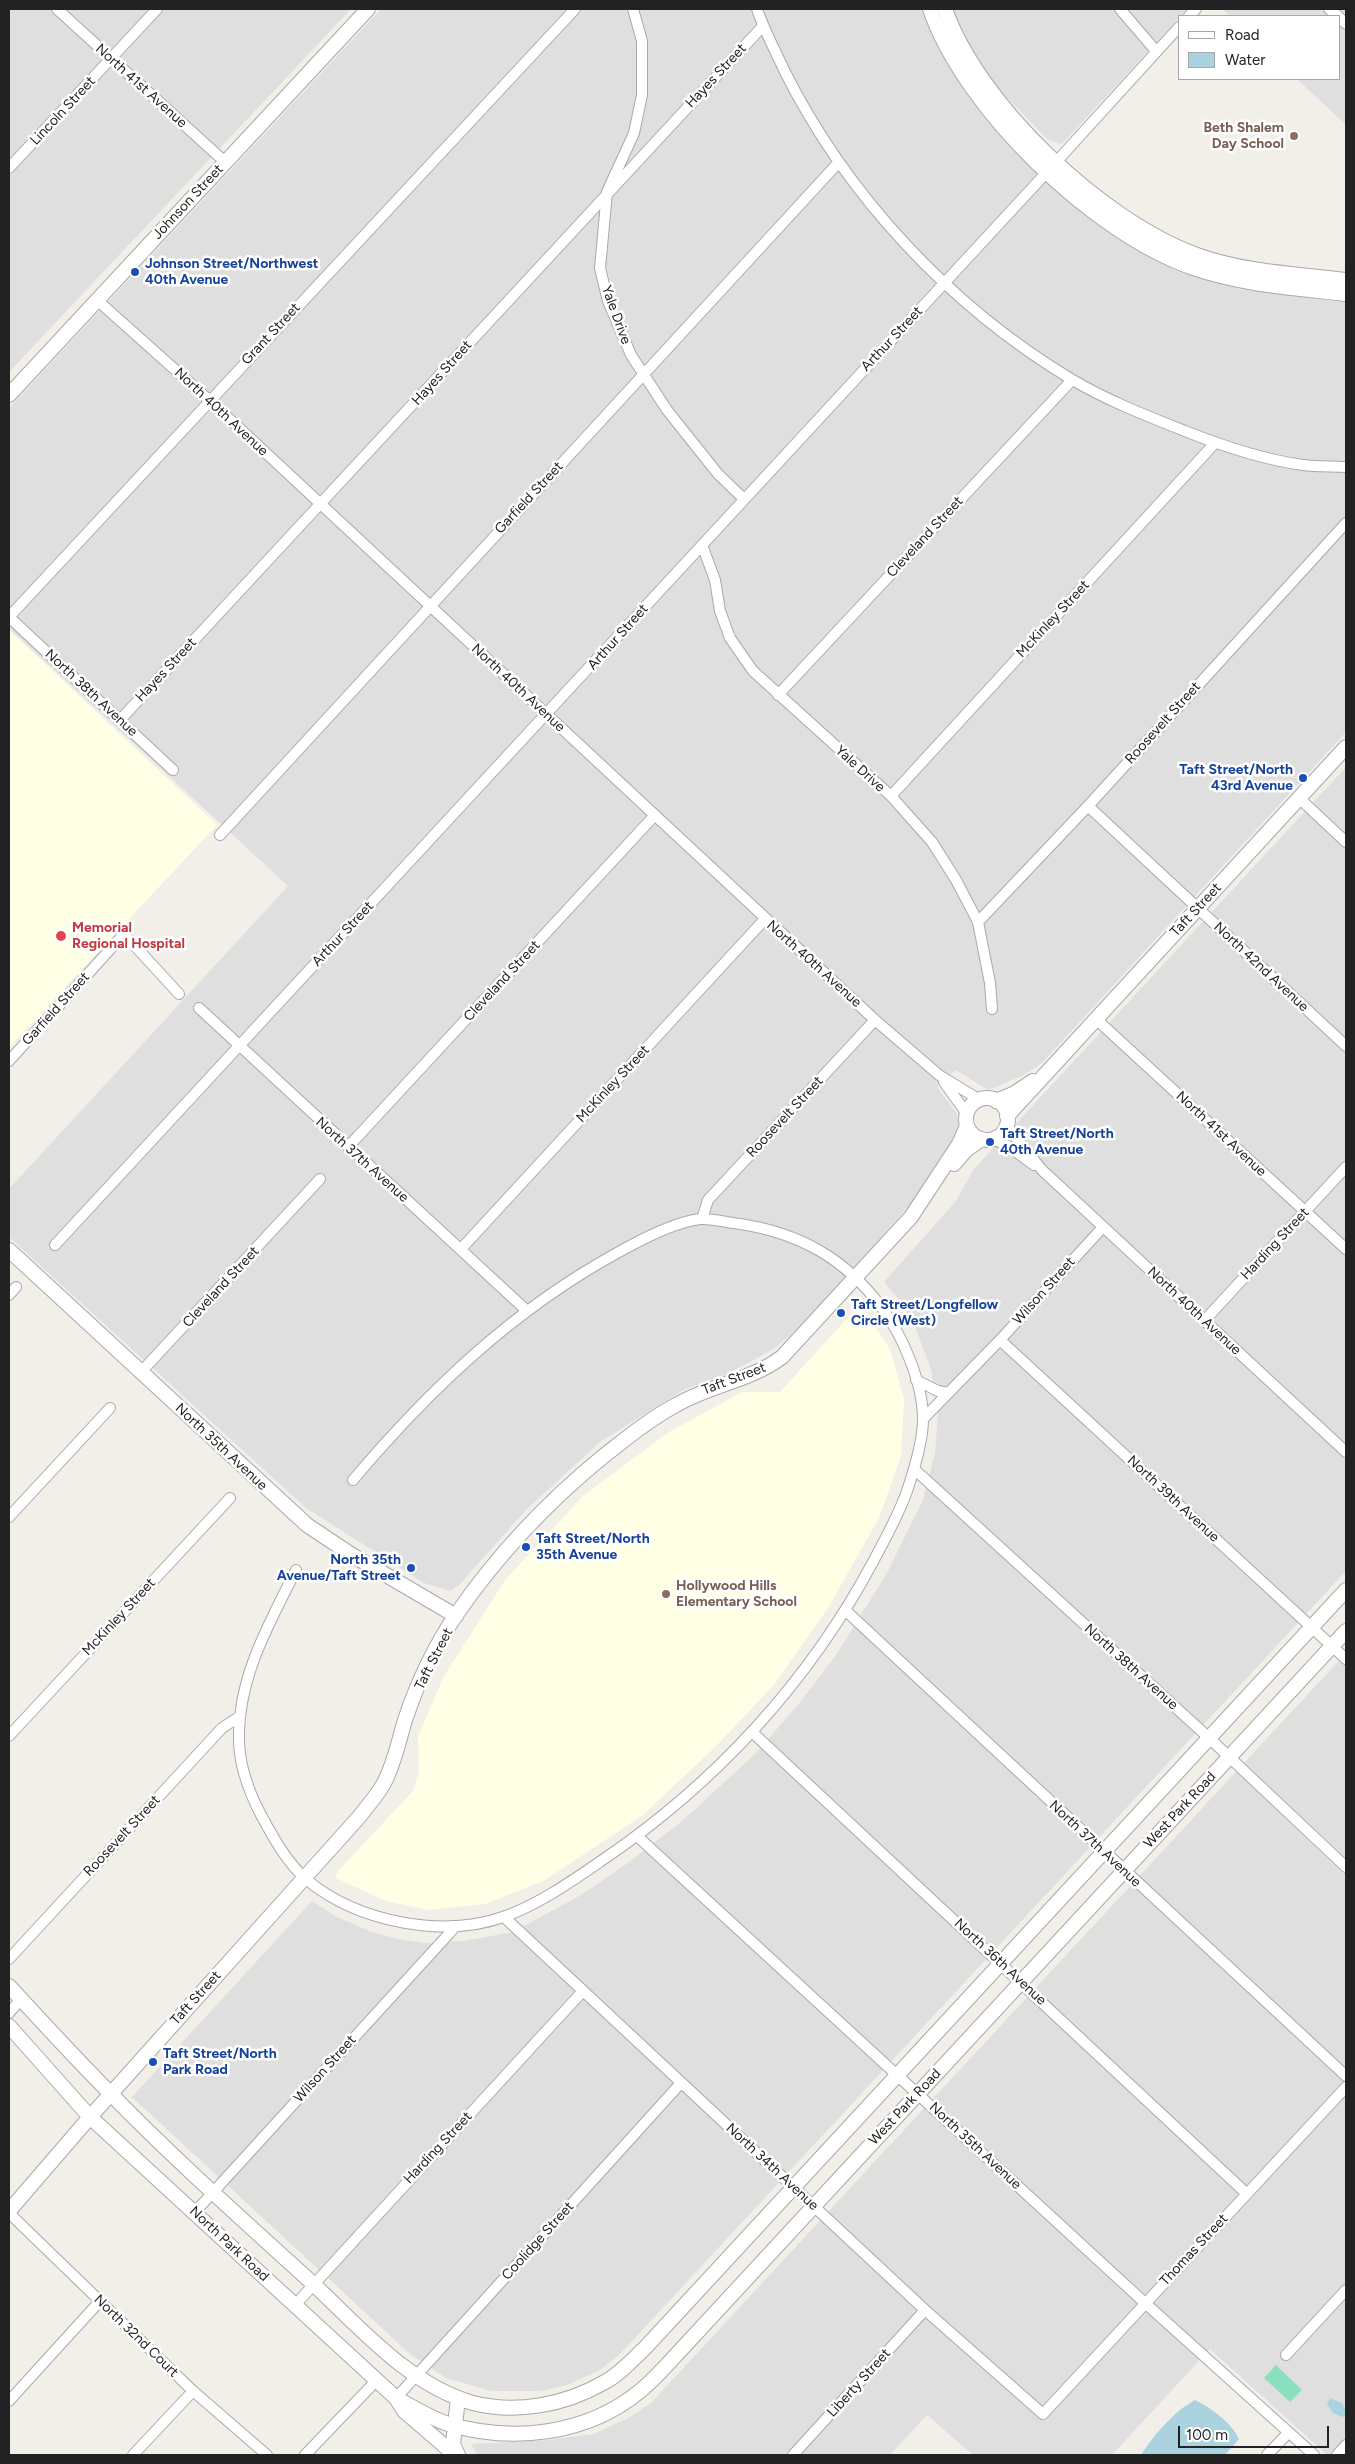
<!DOCTYPE html>
<style>
body{margin:0}
#map{position:relative;width:1355px;height:2464px;overflow:hidden;background:#f2efe9;font-family:Figtree,sans-serif}
canvas{display:block}
.frame{position:absolute;inset:0;border:10px solid #222;pointer-events:none}
.legend{position:absolute;left:1178px;top:15px;width:162px;height:65px;box-sizing:border-box;background:#fff;border:1px solid #a7a7a7;margin:0;padding:6px 9px;list-style:none;font-size:15px;color:#222}
.legend li{display:flex;align-items:center;gap:10px;height:25px}
.legend b{width:25px;border:1px solid #a7a7a7}
.scale{position:absolute;left:1178px;top:2426px;width:151px;height:22px;box-sizing:border-box;border:2px solid #222;border-top:0;padding-left:6px;font-size:15px;line-height:18px;white-space:nowrap;color:#222;-webkit-text-stroke:4px #fff;paint-order:stroke}
</style>
<div id="map">
<canvas width="1355" height="2464"></canvas>
<div class="frame"></div>
<ul class="legend">
<li><b style="height:6px;background:#fff"></b>Road</li>
<li><b style="height:14px;background:#aad3df"></b>Water</li>
</ul>
<div class="scale">100 m</div>
</div>
<script>
const c = document.querySelector('canvas').getContext('2d');
c.lineJoin = 'round';
function fillPath(path, color) {
  c.fillStyle = color;
  c.fill(path, 'evenodd');
}
function trace(path, color, width, dash) {
  c.strokeStyle = color;
  c.lineWidth = width;
  c.lineCap = dash ? 'butt' : 'round';
  c.setLineDash(dash || []);
  c.stroke(path);
}
function drawText(font, color, halo, rows, align = 'center') {
  c.font = font + ' Figtree,sans-serif';
  c.lineWidth = 5;
  c.setLineDash([]);
  c.textBaseline = 'middle';
  c.strokeStyle = halo;
  c.fillStyle = color;
  for (const [text, x, y, turn = 0] of rows) {
    c.save();
    c.translate(x, y);
    c.rotate((+turn || 0) * Math.PI / 180);
    c.textAlign = isNaN(turn) ? turn : align;
    if (halo) c.strokeText(text, 0, 0);
    c.fillText(text, 0, 0);
    c.restore();
  }
}
fillPath(new Path2D(`
 M9 9H351L9 372Z
 M381 9H923L932 36 984 114 1013 148 1058 191 1116 236 1176 271 1240 289 1346 301V732L1042 1063 1022 1076 988 1090 956 1070 937 1087 957 1114 959 1126 952 1141 916 1198 806 1322 772 1350 727 1374 683 1390 600 1442 526 1510 459 1585 450 1591 424 1583 306 1508 9 1237V1189L288 886 9 628V408Z
 M953 9H1187L1062 144 1048 140 996 86 960 30Z
 M1222 9H1346V125L1297 79H1339V16H1230Z
 M1346 767V1571L620 2354 600 2370 567 2385 542 2391H491L446 2378 410 2354 132 2097 312 1901 337 1917 372 1932 397 1939 425 1943 464 1941 513 1932 581 1895 625 1865 681 1822 755 1754 798 1705 836 1655 887 1573 923 1500 935 1453 938 1414 931 1369 916 1329 900 1301 884 1282 956 1201 974 1169Z
 M1346 1653V2455H1327L1210 2349 1112 2455H973L927 2415 890 2455H477L471 2444 548 2440 594 2434 630 2417 651 2403Z`), '#e0dfdf');
fillPath(new Path2D(`
 M9 630 217 825 9 1047Z
 M860 1304 890 1349 904 1399 901 1456 879 1518 828 1608 773 1686 715 1747 643 1815 545 1880 485 1904 428 1910 386 1901 336 1878 337 1872 413 1791 419 1772 418 1737 443 1678 505 1580 583 1496 669 1432 742 1392H780Z`), '#ffffe5');
fillPath(new Path2D(`
 M1276 2365 1302 2390 1290 2402 1264 2378Z`), '#88e0be');
fillPath(new Path2D(`
 M1330 2398 1342 2403 1346 2411 1345 2415 1342 2417 1333 2413 1327 2404Z
 M1195 2400C1210 2407 1232 2423 1239 2439L1225 2455H1141C1154 2435 1173 2412 1195 2400Z`), '#aad3df');
const minor = new Path2D(`
 M57 9 225 162
 M633 9 642 41V95L634 133 607 192 600 268 608 301 631 355 667 410 718 474 744 499
 M757 9C764 30 775 50 784 70 847 196 950 306 1071 379 1106 400 1147 416 1185 431 1220 445 1266 460 1303 465 1317 467 1332 466 1346 467
 M1120 9 1156 51
 M1329 9 1338 16
 M1189 16 1196 9
 M1339 17 1346 24
 M9 168 157 9
 M97 300 209 400 875 1020 939 1075 980 1100
 M702 545 715 580 720 611 730 638 753 671 891 796 932 842 956 880 978 922 990 983 992 1009
 M9 617 575 9
 M9 617 173 770
 M778 695 1072 380
 M120 720 763 26
 M891 796 1215 443
 M1299 798 1346 842
 M1088 806 1346 1046
 M220 835 839 162
 M978 922 1088 806 1346 523
 M199 1008 526 1310
 M1096 1019 1346 1249
 M9 1061 124 934 179 994
 M944 1082 967 1114
 M1006 1125 1042 1170 1346 1452
 M993 1139 1008 1146 1034 1165
 M348 1147 655 815
 M702 1219 708 1200 875 1020
 M55 1245 1047 172 1179 27
 M461 1249 765 919
 M9 1295 16 1287
 M1204 1321 1346 1167
 M1000 1340 1346 1659
 M141 1372 320 1179
 M916 1380 938 1391 948 1393
 M923 1419 1000 1340 1103 1227
 M914 1469 1208 1737 1346 1867
 M9 1517 110 1408
 M296 1570C269 1624 238 1677 239 1739 239 1765 249 1792 261 1815 273 1837 287 1863 307 1880 358 1922 443 1939 506 1916 539 1904 572 1881 601 1861 715 1784 809 1682 874 1560 886 1537 900 1513 908 1488 915 1467 923 1441 923 1419 923 1384 903 1336 882 1308 846 1259 800 1233 740 1224 728 1223 712 1218 700 1219 674 1222 640 1240 617 1253 513 1310 429 1390 353 1480
 M845 1610 1346 2076
 M753 1733 1246 2193
 M9 1736 230 1498
 M637 1836 1145 2303 1314 2455
 M504 1917 925 2310 1043 2414 1346 2087
 M9 1959 222 1728 239 1717
 M9 2013 21 1999
 M195 2212 456 1926
 M9 2213 193 2391 267 2455
 M295 2305 582 1992
 M1286 2355 1346 2290
 M396 2398 680 2084
 M9 2401 100 2301
 M133 2455 193 2391
 M305 2455 377 2380
 M793 2455 925 2310
 M1267 2455 1288 2433
 M1337 2455 1346 2445`);
const tertiary = new Path2D(`
 M930 9C964 109 1094 234 1193 268 1242 285 1295 288 1346 294
 M945 9C979 105 1101 220 1197 255 1244 272 1297 274 1346 280
 M9 395 368 9
 M966 1119a21 21 0 1 1 42 0a21 21 0 1 1-42 0Z
 M996 1101 1013 1094 1033 1081
 M1007 1116 1346 747
 M954 1164 966 1150 982 1139
 M9 1250 307 1525 352 1555 456 1616
 M9 1986C42 2022 75 2058 110 2093 174 2159 243 2220 310 2281 358 2325 408 2385 473 2403 516 2414 565 2405 603 2383 619 2375 631 2361 644 2349L1346 1590
 M9 2026 90 2117 396 2398 404 2411 455 2455
 M9 2211 90 2117 359 1817C367 1806 379 1794 385 1781 395 1761 399 1740 405 1720 417 1684 435 1646 456 1615 498 1554 547 1502 605 1455 628 1437 650 1419 676 1405 710 1385 750 1381 782 1357L911 1217 959 1144 967 1126
 M396 2398C413 2407 430 2418 448 2424 512 2443 587 2435 640 2391 649 2384 657 2375 665 2367L1346 1631
 M458 2398 453 2444 458 2455`);
trace(minor, '#a9a9a9', 12);
trace(tertiary, '#a9a9a9', 16);
trace(minor, '#fff', 10);
trace(tertiary, '#fff', 14);
for (const [x, y, r, color] of [
 [1294,136,5,"#8d6e63"],
 [135,272,5,"#1a4fb4"],
 [1303,778,5,"#1a4fb4"],
 [61,936,6,"#e0444e"],
 [990,1142,5,"#1a4fb4"],
 [841,1313,5,"#1a4fb4"],
 [526,1547,5,"#1a4fb4"],
 [411,1568,5,"#1a4fb4"],
 [666,1594,5,"#8d6e63"],
 [153,2062,5,"#1a4fb4"]
]) {
  const dot = new Path2D();
  dot.arc(x, y, r, 0, 2 * Math.PI);
  c.fillStyle = color;
  c.fill(dot);
  trace(dot, '#fff', 2);
}
drawText('14px', '#222', '#fff', [
 ["Hayes Street",716,76,-47],
 ["North 41st Avenue",141,86,42],
 ["Lincoln Street",63,111,-47],
 ["Johnson Street",188,202,-47],
 ["Yale Drive",616,315,70],
 ["Grant Street",271,334,-47],
 ["Arthur Street",892,339,-47],
 ["Hayes Street",442,373,-48],
 ["North 40th Avenue",221,412,43],
 ["Garfield Street",529,498,-47],
 ["Cleveland Street",925,537,-47],
 ["McKinley Street",1053,619,-47],
 ["Arthur Street",618,637,-48],
 ["Hayes Street",166,670,-47],
 ["North 40th Avenue",518,688,43],
 ["North 38th Avenue",91,693,43],
 ["Roosevelt Street",1163,723,-48],
 ["Yale Drive",860,769,42],
 ["Taft Street",1196,910,-47],
 ["Arthur Street",343,934,-47],
 ["North 40th Avenue",814,964,42],
 ["North 42nd Avenue",1261,967,43],
 ["Cleveland Street",502,981,-47],
 ["Garfield Street",56,1009,-48],
 ["McKinley Street",613,1084,-47],
 ["Roosevelt Street",785,1117,-47],
 ["North 41st Avenue",1221,1134,43],
 ["North 37th Avenue",362,1160,42],
 ["Harding Street",1275,1244,-47],
 ["Cleveland Street",221,1287,-47],
 ["Wilson Street",1044,1291,-48],
 ["North 40th Avenue",1194,1311,43],
 ["Taft Street",734,1379,-21],
 ["North 35th Avenue",221,1447,43],
 ["North 39th Avenue",1173,1499,43],
 ["McKinley Street",119,1617,-47],
 ["Taft Street",434,1659,-63],
 ["North 38th Avenue",1131,1667,42],
 ["West Park Road",1180,1810,-47],
 ["Roosevelt Street",122,1836,-47],
 ["North 37th Avenue",1095,1844,43],
 ["North 36th Avenue",1000,1962,43],
 ["Taft Street",196,1998,-48],
 ["Wilson Street",325,2069,-48],
 ["West Park Road",905,2107,-47],
 ["North 35th Avenue",975,2146,43],
 ["Harding Street",438,2148,-47],
 ["North 34th Avenue",772,2167,43],
 ["Coolidge Street",538,2241,-48],
 ["North Park Road",229,2244,43],
 ["Thomas Street",1194,2250,-47],
 ["North 32nd Court",136,2336,44],
 ["Liberty Street",859,2383,-48]
]);
drawText('bold 14px', '#785e54', '#fff', [
 ["Beth Shalem",1284,128],
 ["Day School",1284,144],
 ["Hollywood Hills",676,1586,"left"],
 ["Elementary School",676,1602,"left"]
], 'right');
drawText('bold 14px', '#164399', '#fff', [
 ["Johnson Street/Northwest",145,264],
 ["40th Avenue",145,280],
 ["Taft Street/North",1293,770,"right"],
 ["43rd Avenue",1293,786,"right"],
 ["Taft Street/North",1000,1134],
 ["40th Avenue",1000,1150],
 ["Taft Street/Longfellow",851,1305],
 ["Circle (West)",851,1321],
 ["Taft Street/North",536,1539],
 ["35th Avenue",536,1555],
 ["North 35th",401,1560,"right"],
 ["Avenue/Taft Street",401,1576,"right"],
 ["Taft Street/North",163,2054],
 ["Park Road",163,2070]
], 'left');
drawText('bold 14px', '#be3a42', '#fff', [
 ["Memorial",72,928],
 ["Regional Hospital",72,944]
], 'left');
</script>
